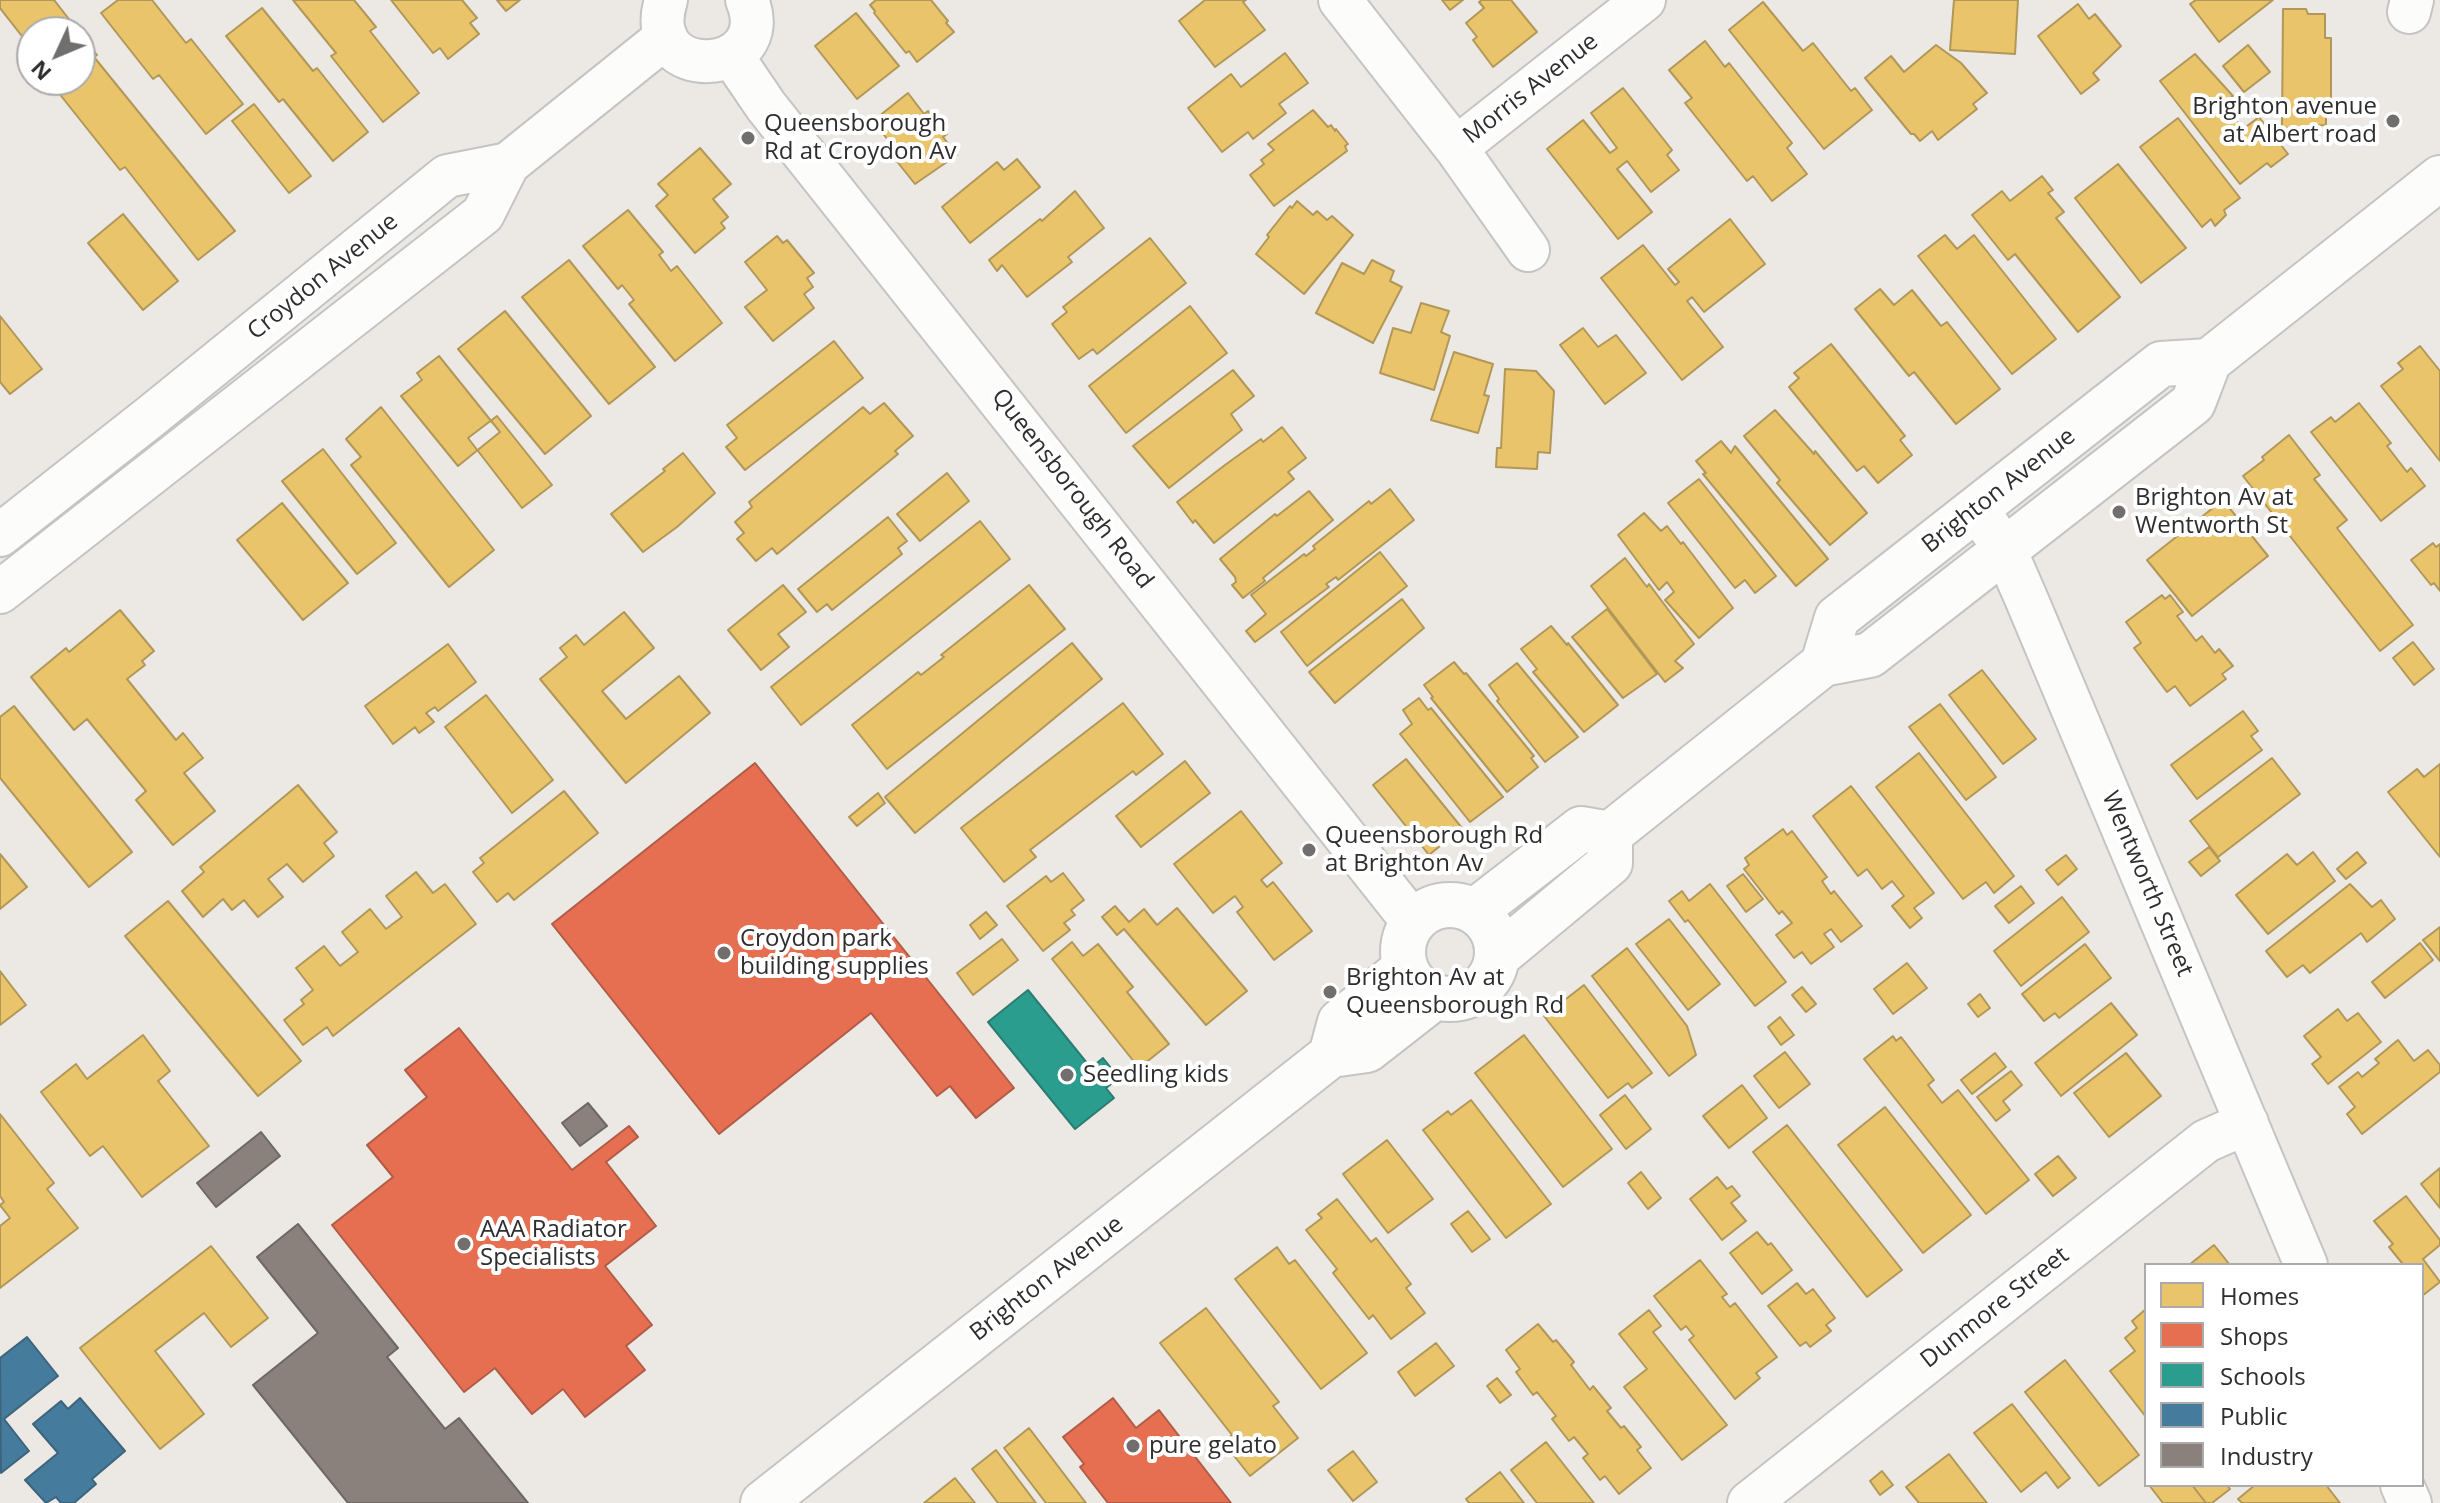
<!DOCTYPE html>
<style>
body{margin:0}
#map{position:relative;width:2440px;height:1503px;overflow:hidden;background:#ece8e4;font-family:"Open Sans",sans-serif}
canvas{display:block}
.legend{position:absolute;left:2144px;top:1263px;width:280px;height:224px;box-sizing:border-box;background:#fff;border:2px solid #ababab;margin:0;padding:10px 14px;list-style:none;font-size:24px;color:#2e2e2e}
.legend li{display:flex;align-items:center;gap:16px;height:40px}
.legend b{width:40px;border:2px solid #ababab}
.north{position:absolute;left:16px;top:16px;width:80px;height:80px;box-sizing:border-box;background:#fff;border:2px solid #ababab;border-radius:50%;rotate:226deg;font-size:22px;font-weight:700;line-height:32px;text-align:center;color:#2e2e2e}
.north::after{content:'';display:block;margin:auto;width:28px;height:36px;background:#706f6e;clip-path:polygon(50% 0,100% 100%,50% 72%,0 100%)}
</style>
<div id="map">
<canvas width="2440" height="1503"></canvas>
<ul class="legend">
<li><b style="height:22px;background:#e9c46a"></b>Homes</li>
<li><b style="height:22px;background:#e76f51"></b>Shops</li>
<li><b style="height:22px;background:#2a9d8f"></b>Schools</li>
<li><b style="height:22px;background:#457b9d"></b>Public</li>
<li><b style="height:22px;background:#8a817c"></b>Industry</li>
</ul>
<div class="north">N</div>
</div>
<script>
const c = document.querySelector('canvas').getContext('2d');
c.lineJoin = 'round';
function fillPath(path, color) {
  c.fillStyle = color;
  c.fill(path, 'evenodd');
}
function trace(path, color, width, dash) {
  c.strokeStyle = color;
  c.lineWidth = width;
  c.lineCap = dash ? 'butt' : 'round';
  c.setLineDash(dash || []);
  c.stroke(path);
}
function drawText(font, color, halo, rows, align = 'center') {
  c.font = font + ' "Open Sans",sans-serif';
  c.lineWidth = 8;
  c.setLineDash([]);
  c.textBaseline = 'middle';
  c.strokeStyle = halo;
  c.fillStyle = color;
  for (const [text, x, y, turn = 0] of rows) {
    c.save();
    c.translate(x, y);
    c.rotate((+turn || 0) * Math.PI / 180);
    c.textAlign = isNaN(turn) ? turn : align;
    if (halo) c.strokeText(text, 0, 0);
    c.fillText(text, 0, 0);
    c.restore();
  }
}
const homes = new Path2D(`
 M0 0H54L79 32H32V49L0 8Z
 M118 0H152L186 43 191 39 243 104 206 134 159 75 153 79 101 13Z
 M293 0H354L376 27 370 31 419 93 383 122 331 56 336 53Z
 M391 0H462L477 18 470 23 479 34 448 59 440 48 433 53Z
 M497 0H520L506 11Z
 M876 0H931L948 21 946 23 954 32 917 62 909 51 906 53 874 13 875 11 870 5Z
 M1205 0H1246L1243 2 1265 30 1215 67 1179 21Z
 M1442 0H1463L1450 10Z
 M1482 0H1511L1537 32 1493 67 1473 40 1477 37 1466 23 1484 8 1479 2Z
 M1954 0H2018L2015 54 1950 50Z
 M2196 0H2273L2219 42 2190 4Z
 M1763 2 1803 51 1813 43 1851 91 1855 88 1872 110 1824 149 1729 30Z
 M2078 4 2089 19 2095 14 2121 46 2093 73 2099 80 2081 94 2038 36Z
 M262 8 313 71 317 68 368 132 333 161 283 99 279 102 226 36Z
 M2283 9H2306L2308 14H2325V38H2331V100H2323L2326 105V125L2282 128Z
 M856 13 899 66 857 99 815 46Z
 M80 33 97 55 94 57 235 231 198 260 125 167 120 170 50 82 80 80Z
 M1705 41 1725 67 1729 63 1792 143 1787 148 1807 174 1772 201 1753 176 1747 181 1685 103 1692 98 1669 70Z
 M1936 45 1961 63 1987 93 1973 104 1977 109 1938 140 1932 131 1920 141 1914 134H1911L1865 78 1891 56 1904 72Z
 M2248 45 2270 72 2244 92 2223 66Z
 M1285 53 1308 83 1279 104 1286 113 1253 139 1248 132 1222 152 1188 108 1231 74 1241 87Z
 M2195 54 2233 96 2223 104 2243 129 2259 117 2288 154 2271 167 2267 163 2240 184 2160 81Z
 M1623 88 1672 150 1667 155 1679 170 1651 192 1627 161 1617 169 1652 212 1618 239 1547 149 1583 120 1610 153 1617 148 1591 113Z
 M908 93 924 114 928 111 947 134 943 137 957 155 915 184 887 149 892 145 873 121Z
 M254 104 311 176 289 193 232 121Z
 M1313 110 1328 127 1331 125 1335 131 1336 129 1348 144 1345 146 1347 151 1274 206 1250 175 1264 164 1261 160 1274 150 1268 144Z
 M2178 118 2240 198 2224 210 2226 215 2215 226 2211 219 2202 227 2140 147Z
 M700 148 731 184 713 199 728 217 721 223 725 228 695 253 656 206 668 195 658 184Z
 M1017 159 1040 187 970 243 942 207 997 162 1004 170Z
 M2118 164 2186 248 2141 283 2075 198Z
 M2042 176 2053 190 2048 193 2064 212 2056 218 2120 297 2078 332 2015 254 2008 260 1972 215 2002 191 2010 201Z
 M1075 191 1104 228 1068 257 1072 262 1027 297 1002 265 997 271 989 260 1040 219 1042 221Z
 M1297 201 1313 215 1317 211 1327 220 1332 216 1353 235 1304 294 1256 254 1269 237 1267 235 1290 206 1292 208Z
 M628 210 663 252 659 255 671 271 677 266 722 323 675 361 629 304 634 300 622 285 618 289 583 246Z
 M123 214 178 281 143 310 88 243Z
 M1730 219 1765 264 1704 312 1692 297 1687 301 1723 347 1682 380 1601 278 1643 245 1675 285 1679 282 1668 269Z
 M1945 235 1957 249 1974 235 2056 339 2012 374 1918 256Z
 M777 236 783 243 787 240 814 273 807 278 813 287 804 294 814 308 773 341 745 307 767 290 745 262Z
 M1150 238 1186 283 1097 354 1093 349 1079 359 1052 324 1067 312 1063 307Z
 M569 260 655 367 609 404 522 297Z
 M1372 260 1394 271 1390 281 1402 287 1373 343 1316 313 1342 263 1364 274Z
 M1880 289 1894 305 1912 290 1941 326 1947 322 2000 389 1956 424 1914 372 1909 376 1855 309Z
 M1421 303 1449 311 1441 332 1450 336 1434 390 1380 373 1393 328 1411 333Z
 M1190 306 1227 353 1126 433 1089 386Z
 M505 311 591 416 545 454 458 349Z
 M0 316 42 369 10 394 0 382Z
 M1583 328 1598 347 1616 335 1646 373 1605 404 1560 345Z
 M834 341 863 378 745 470 726 447 737 438 727 425Z
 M1831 344 1905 436 1900 440 1912 455 1878 483 1864 466 1857 471 1789 387 1799 378 1794 373Z
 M2420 346 2440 371V461L2381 386 2403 369 2398 363Z
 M1454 352 1493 364 1484 395 1489 396 1478 433 1431 420Z
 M439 356 500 432 458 466 401 396 422 380 417 373Z
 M1505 369 1536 371 1554 391 1550 453 1538 452 1537 469 1496 467 1497 448H1501Z
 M1233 370 1254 396 1231 414 1242 430 1169 488 1133 446Z
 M884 403 913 436 895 451 898 454 777 554 772 548 756 561 737 539 744 533 735 522 752 507 749 502 863 407 870 414Z
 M2359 403 2391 443 2387 446 2407 472 2411 468 2425 486 2381 521 2311 432 2331 417 2335 422Z
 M381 407 494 550 449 587 351 465 361 457 346 439Z
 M1775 410 1814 454 1815 451 1867 513 1830 545 1777 483 1780 480 1744 436Z
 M497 416 552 485 522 508 468 438Z
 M1282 427 1306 458 1288 472 1294 479 1214 543 1195 520 1193 523 1177 502 1225 465 1261 439 1263 442Z
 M2289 435 2320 475 2314 479 2347 520 2337 528 2413 625 2380 651 2243 476 2264 460 2262 457Z
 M1721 441 1731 453 1735 446 1828 559 1796 586 1703 474 1706 473 1696 461Z
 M323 449 396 543 357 574 282 481Z
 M683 453 715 493 677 527 643 552 611 514 665 471 663 469Z
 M947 473 969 501 920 541 897 514Z
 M1699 479 1776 576 1755 593 1745 580 1735 588 1668 503Z
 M1390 489 1414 520 1338 580 1336 577 1326 584 1329 587 1255 642 1246 631 1266 614 1251 595 1304 554 1306 556 1315 549 1313 546 1369 501 1371 504Z
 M1309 491 1333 520 1263 578 1265 581 1243 598 1232 585 1236 582 1235 577 1220 559 1275 514 1277 516Z
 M2223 500 2268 556 2192 616 2147 560Z
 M282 503 348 583 303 620 237 540Z
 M1644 513 1661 531 1667 526 1681 544 1683 542 1733 608 1699 638 1665 600 1674 592 1667 582 1659 590 1618 535Z
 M888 517 907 541 898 548 902 554 832 610 827 604 817 612 798 589Z
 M980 521 1010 559 801 725 771 687Z
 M2433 543 2436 547 2440 544V591L2434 583 2431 585 2411 560Z
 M1380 552 1407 586 1307 666 1281 632Z
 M1625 558 1647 587 1649 584 1694 644 1675 661 1683 668 1665 682 1591 586Z
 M783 585 806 612 778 634 789 647 761 670 728 630Z
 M1029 585 1065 629 887 769 852 725 918 672 921 675 944 657 941 655Z
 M2162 595 2165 599 2170 595 2183 612 2177 616 2196 641 2202 636 2215 653 2219 649 2233 666 2222 674 2226 679 2190 706 2175 686 2167 692 2134 648 2141 643 2126 622Z
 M1402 599 1424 628 1335 703 1309 672Z
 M1607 609 1657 674 1623 698 1572 637Z
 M120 610 154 651 142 661 145 665 127 679 176 740 183 733 203 758 184 773 215 811 173 845 136 800 146 791 87 719 74 730 31 677 66 648 69 652Z
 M624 612 654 648 602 691 626 719 679 676 710 713 626 783 540 679 567 657 560 648 576 635 584 645Z
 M1551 626 1567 645 1568 643 1618 705 1584 732 1533 672 1537 669 1521 649Z
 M2413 642 2434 669 2414 685 2393 658Z
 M1072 643 1102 679 915 833 885 797Z
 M448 644 476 682 438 711 435 707 426 713 434 722 419 733 415 727 393 744 365 706Z
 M1454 662 1464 674 1466 673 1534 756 1531 758 1538 767 1507 792 1431 698 1433 697 1424 685Z
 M1517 663 1578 737 1545 762 1497 701 1499 699 1489 685Z
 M1982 670 2036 739 2003 764 1949 695Z
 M486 695 553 780 512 813 445 727Z
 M1419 698 1428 710 1431 708 1503 797 1470 822 1400 734 1412 724 1403 710Z
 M1123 703 1163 754 1136 775 1133 771 1030 850 1036 857 1004 882 961 828Z
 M1940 704 1996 777 1966 800 1909 727Z
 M14 706 132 852 89 887 0 778V717Z
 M2243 711 2258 731 2251 736 2262 750 2197 799 2171 765Z
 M1919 753 2014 876 1994 893 1986 882 1963 899 1876 787Z
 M2272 758 2300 794 2218 857 2190 821Z
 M1406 759 1462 828 1429 855 1373 785Z
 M1185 761 1210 793 1141 847 1116 816Z
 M2440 764V857L2388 792 2417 769 2424 777Z
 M298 785 337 832 324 843 334 856 303 882 287 864 268 879 283 897 258 917 244 900 232 910 223 899 203 917 182 891 204 872 200 867Z
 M1851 786 1934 893 1914 908 1922 918 1910 928 1892 906 1904 896 1892 881 1882 889 1867 869 1858 876 1813 816Z
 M564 791 598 833 514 900 508 893 497 902 473 872 484 863 480 858Z
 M878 793 885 803 857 826 849 817Z
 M1241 811 1282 863 1261 880 1267 887 1273 882 1312 931 1274 960 1237 912 1243 907 1235 896 1213 913 1174 864Z
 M1783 829 1787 835 1792 831 1827 877 1822 881 1831 894 1834 891 1862 926 1841 942 1831 929 1824 934 1834 947 1811 964 1802 952 1794 958 1776 935 1792 923 1782 911 1779 914 1744 869 1749 865 1745 858Z
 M2209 847 2220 861 2201 876 2189 862Z
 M2313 852 2335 881 2268 934 2236 895 2287 854 2297 865Z
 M2357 852 2366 863 2346 879 2337 869Z
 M0 854 27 887 0 909Z
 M2066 855 2077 869 2058 885 2046 870Z
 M416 872 433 893 445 884 476 924 333 1036 327 1027 303 1045 284 1020 304 1004 301 1000 313 990 296 968 324 946 340 966 358 952 342 932 370 909 386 929 402 917 386 896Z
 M1063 873 1084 900 1071 910 1075 915 1064 923 1070 930 1043 951 1007 906 1046 876 1051 882Z
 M1743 874 1763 899 1746 912 1727 886Z
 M1710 884 1786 982 1755 1006 1688 920 1685 922 1669 901 1682 891 1689 901Z
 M2350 884 2372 907 2381 900 2395 919 2367 942 2361 933 2310 973 2303 965 2287 977 2266 951Z
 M2021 886 2034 903 2009 923 1995 906Z
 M2062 897 2089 932 2021 986 1994 951Z
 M168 901 301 1061 258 1096 125 936Z
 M1115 906 1129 922 1144 909 1157 925 1177 908 1247 991 1206 1025 1124 929 1117 935 1102 917Z
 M986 912 997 925 980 939 970 925Z
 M1669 919 1720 984 1688 1010 1636 944Z
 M2440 927V961L2423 940Z
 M1002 939 1018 960 973 995 957 973Z
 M1072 942 1083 956 1098 944 1133 987 1127 992 1169 1044 1139 1068 1052 959Z
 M2420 943 2433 960 2385 998 2372 982Z
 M2085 944 2111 978 2059 1018 2055 1013 2044 1021 2022 994Z
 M1627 948 1687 1026 1696 1055 1669 1076 1592 976Z
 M1907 963 1927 988 1893 1014 1874 989Z
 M0 971 26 1005 0 1025Z
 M1584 985 1652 1073 1632 1088 1628 1083 1608 1098 1544 1016Z
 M1802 987 1816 1004 1806 1012 1792 995Z
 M1980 994 1990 1008 1978 1017 1968 1004Z
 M2111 1003 2137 1035 2061 1096 2035 1063Z
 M2338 1009 2347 1021 2358 1013 2381 1042 2328 1084 2312 1064 2321 1057 2304 1036Z
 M1780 1017 1794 1035 1781 1045 1768 1027Z
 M143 1035 170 1071 158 1081 209 1146 142 1197 103 1146 90 1156 41 1092 76 1064 87 1079Z
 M1524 1035 1612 1149 1563 1187 1475 1073Z
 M1893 1036 1896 1041 1901 1037 1934 1080 1928 1085 1942 1103 1958 1090 2029 1180 1986 1214 1864 1059Z
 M2398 1040 2414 1061 2428 1050 2440 1065V1072L2362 1134 2347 1114 2355 1107 2339 1087 2358 1072 2362 1077 2379 1063 2375 1059Z
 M1785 1052 1810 1084 1779 1108 1754 1076Z
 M1995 1053 2006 1067 1972 1094 1961 1080Z
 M2126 1053 2161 1096 2109 1137 2074 1093Z
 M2011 1071 2022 1085 2003 1101 2010 1110 1996 1121 1977 1097Z
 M1742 1085 1767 1118 1729 1148 1703 1116Z
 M1625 1095 1651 1129 1626 1149 1600 1115Z
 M1471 1100 1551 1204 1506 1238 1423 1130 1448 1111 1451 1115Z
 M1885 1107 1971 1215 1923 1253 1838 1145Z
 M0 1114 54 1183 47 1189 78 1228 0 1288V1226L10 1218 0 1205 4 1202 0 1196Z
 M1787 1125 1902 1270 1867 1297 1753 1152Z
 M1387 1140 1433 1199 1388 1233 1343 1174Z
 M2058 1156 2076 1178 2053 1196 2035 1174Z
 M2440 1168V1208L2421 1184Z
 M1641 1172 1661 1198 1648 1209 1628 1183Z
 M1717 1177 1727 1189 1732 1186 1740 1196 1731 1203 1746 1221 1722 1240 1690 1199Z
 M2406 1196 2440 1240V1245L2423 1259 2440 1282 2422 1296V1265H2400L2402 1263 2389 1247 2393 1244 2374 1221Z
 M1337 1199 1371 1242 1376 1238 1411 1284 1406 1288 1425 1313 1391 1339 1373 1315 1369 1319 1333 1273 1337 1269 1306 1230 1322 1218 1318 1214Z
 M1468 1211 1490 1239 1472 1252 1451 1224Z
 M1757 1232 1768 1245 1771 1243 1792 1270 1762 1294 1730 1253Z
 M2214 1245 2230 1265H2189Z
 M211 1246 268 1318 231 1347 204 1313 155 1351 204 1414 160 1449 80 1348Z
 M1277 1247 1289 1264 1295 1260 1367 1353 1321 1389 1235 1279Z
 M1700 1260 1727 1294 1722 1297 1730 1307 1735 1303 1777 1357 1756 1373 1760 1378 1735 1399 1689 1340 1694 1336 1686 1326 1681 1330 1654 1296Z
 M1797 1283 1806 1294 1813 1289 1835 1318 1826 1325 1831 1331 1810 1347 1806 1342 1800 1346 1768 1306Z
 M1206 1308 1279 1402 1273 1406 1298 1438 1250 1476 1223 1442 1232 1435 1160 1343Z
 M2146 1309V1417L2110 1371 2135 1351 2125 1338 2137 1328 2132 1321Z
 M1649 1310 1661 1326 1653 1332 1727 1425 1682 1460 1624 1387 1647 1369 1619 1334Z
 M1538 1324 1553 1342 1556 1340 1574 1362 1571 1365 1590 1390 1593 1386 1611 1408 1607 1411 1621 1428 1624 1426 1641 1447 1637 1450 1651 1468 1619 1494 1605 1476 1600 1480 1583 1458 1588 1454 1574 1437 1569 1441 1552 1419 1556 1416 1537 1392 1533 1395 1516 1372 1520 1369 1506 1350Z
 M1436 1343 1454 1366 1415 1396 1398 1372Z
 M2065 1360 2139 1455 2099 1486 2025 1392Z
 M1497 1378 1511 1395 1500 1403 1487 1386Z
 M2012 1404 2070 1478 2058 1488 2046 1472 2021 1492 1974 1433Z
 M1029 1428 1086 1503H1046L1004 1448Z
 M1546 1442 1594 1503H1537L1511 1470Z
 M996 1450 1036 1503H998L972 1469Z
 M1353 1451 1377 1482 1353 1501 1328 1470Z
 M1949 1454 1987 1503H1919L1906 1487Z
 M1882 1471 1893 1485 1880 1495 1870 1481Z
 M1500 1472 1524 1503H1469L1466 1499Z
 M955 1478 975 1503H924Z
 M2149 1485H2192L2206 1503H2163Z
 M2192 1485H2227L2230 1489 2212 1503H2206Z
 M2255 1485H2326L2340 1503H2242L2238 1499Z`);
fillPath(homes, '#e9c46a');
trace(homes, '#b19758', 2);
const shops = new Path2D(`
 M755 763 1014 1088 976 1118 950 1086 937 1096 871 1013 719 1134 552 924Z
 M459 1028 572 1170 629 1126 638 1137 606 1162 656 1226 605 1266 652 1325 626 1346 645 1370 585 1417 563 1389 532 1414 495 1368 464 1392 332 1225 393 1177 367 1145 427 1097 405 1070Z
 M1113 1398 1136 1428 1159 1410 1231 1503H1108L1080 1467 1084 1464 1063 1437Z`);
fillPath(shops, '#e76f51');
trace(shops, '#b05c46', 2);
const schools = new Path2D(`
 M1028 990 1091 1068 1103 1058 1119 1078 1106 1088 1114 1098 1075 1129 988 1022Z`);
fillPath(schools, '#2a9d8f');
trace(schools, '#2b7c72', 2);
const public = new Path2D(`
 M27 1337 58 1376 4 1419 29 1451 1 1473 0 1358Z
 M80 1398 125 1451 92 1479 96 1484 74 1503H61L56 1497 46 1503 25 1480 58 1453 33 1424 61 1401 68 1409Z`);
fillPath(public, '#457b9d');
trace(public, '#3e647c', 2);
const industry = new Path2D(`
 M588 1103 607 1126 580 1146 562 1123Z
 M261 1132 280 1156 216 1207 197 1183Z
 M298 1224 398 1348 387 1357 445 1429 459 1418 528 1503H348L253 1385 318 1333 257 1257Z`);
fillPath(industry, '#8a817c');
trace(industry, '#6e6865', 2);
const street = new Path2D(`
 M666 0C639 86 779 77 747 0
 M1340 0 1456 148 1528 250
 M2409 12 2412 0
 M732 56 766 106 1413 922
 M1456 148 1644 0
 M1977 509 2005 550 2026 598 2306 1265
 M0 535 150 417 447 176 508 164
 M0 592 483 214 508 164 666 37
 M2402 1485 2410 1503
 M1749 1503 2206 1141 2247 1123`);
const secondary = new Path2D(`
 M1823 664 1837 618 2161 364 2209 361
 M1403 952a47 47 0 1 1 94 0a47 47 0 1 1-94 0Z
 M1475 911 1581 829 1610 834 1823 664 1870 655 2193 403 2209 361 2440 178
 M1498 956 1610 863V834
 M1331 1055 1340 1022 1405 968
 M763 1503 1331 1055 1367 1050 1435 997`);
trace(street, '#c5c4c5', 46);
trace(secondary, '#c5c4c5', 48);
trace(street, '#fcfcfb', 42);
trace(secondary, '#fcfcfb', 44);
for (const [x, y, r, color] of [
 [2393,121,8,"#706f6e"],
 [748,138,8,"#706f6e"],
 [2119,512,8,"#706f6e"],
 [1309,850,8,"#706f6e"],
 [724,953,8,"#706f6e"],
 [1330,992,8,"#706f6e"],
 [1067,1075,8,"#706f6e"],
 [464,1244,8,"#706f6e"],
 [1133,1446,8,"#706f6e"]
]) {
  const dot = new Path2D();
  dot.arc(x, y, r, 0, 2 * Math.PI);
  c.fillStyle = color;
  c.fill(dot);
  trace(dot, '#fff', 3);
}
drawText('24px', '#2e2e2e', '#fff', [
 ["Morris Avenue",1531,89,-38],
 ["Croydon Avenue",323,277,-39],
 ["Queensborough Road",1072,489,52],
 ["Brighton Avenue",1999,491,-38],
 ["Wentworth Street",2147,884,67],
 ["Brighton Avenue",1047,1279,-38],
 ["Dunmore Street",1995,1308,-38]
]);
drawText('24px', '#2e2e2e', '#fff', [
 ["Brighton avenue",2377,107,"right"],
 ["at Albert road",2377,135,"right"],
 ["Queensborough",764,124],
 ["Rd at Croydon Av",764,152],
 ["Brighton Av at",2135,498],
 ["Wentworth St",2135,526],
 ["Queensborough Rd",1325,836],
 ["at Brighton Av",1325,864],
 ["Croydon park",740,939],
 ["building supplies",740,967],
 ["Brighton Av at",1346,978],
 ["Queensborough Rd",1346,1006],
 ["Seedling kids",1083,1075],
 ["AAA Radiator",480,1230],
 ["Specialists",480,1258],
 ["pure gelato",1149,1446]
], 'left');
</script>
